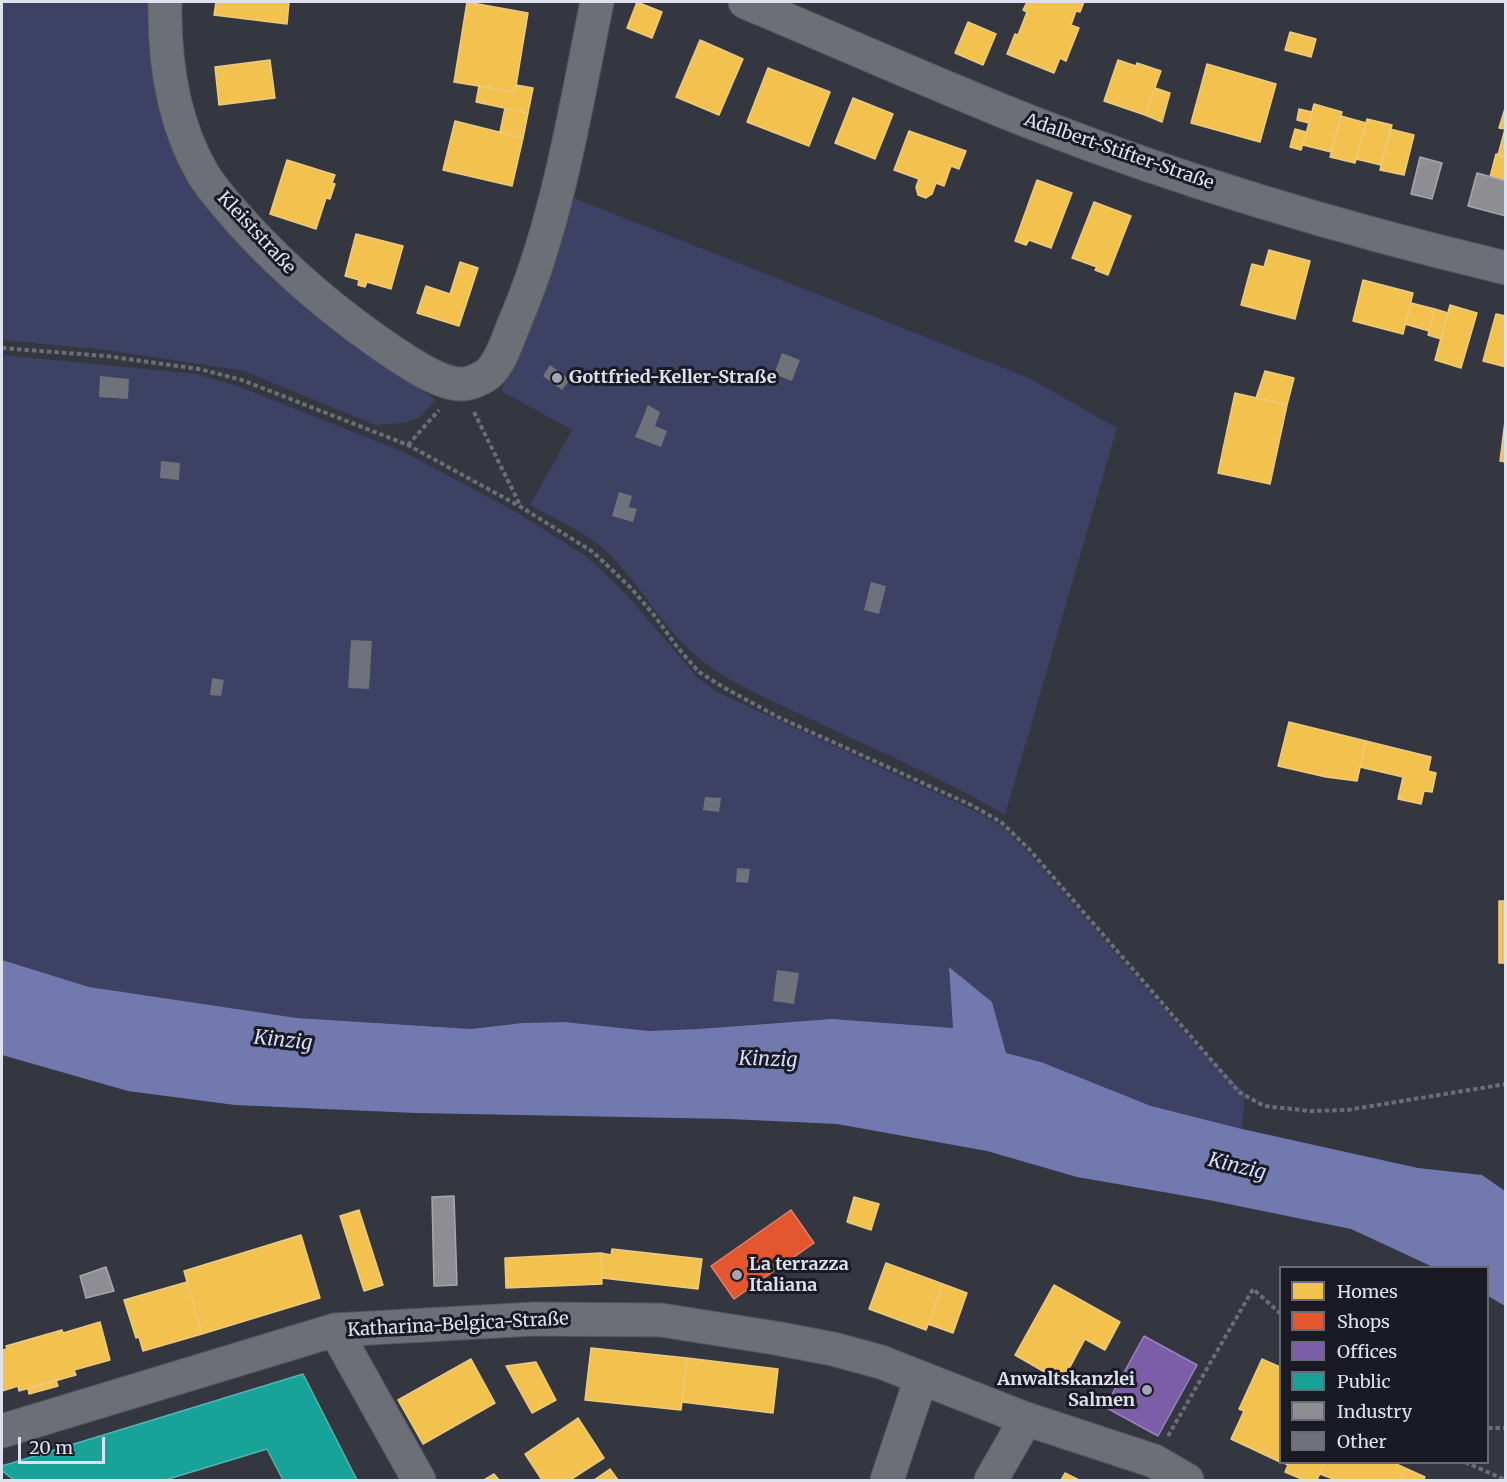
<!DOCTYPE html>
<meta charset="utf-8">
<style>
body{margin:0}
#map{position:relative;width:1507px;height:1482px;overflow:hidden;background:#343640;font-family:Merriweather,serif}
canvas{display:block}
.frame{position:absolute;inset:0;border:3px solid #dfe1ef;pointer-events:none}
.legend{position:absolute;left:1279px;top:1266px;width:210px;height:198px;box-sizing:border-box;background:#191a24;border:2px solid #686a75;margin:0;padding:8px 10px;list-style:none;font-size:18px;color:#dfe1ef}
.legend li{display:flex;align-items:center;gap:12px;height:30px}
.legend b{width:30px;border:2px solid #686a75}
.scale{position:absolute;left:18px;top:1437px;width:87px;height:27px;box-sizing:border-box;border:3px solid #dfe1ef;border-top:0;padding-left:8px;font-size:18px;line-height:21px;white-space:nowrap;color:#dfe1ef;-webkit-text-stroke:4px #191a24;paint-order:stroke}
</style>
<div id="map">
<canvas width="1507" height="1482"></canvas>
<div class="frame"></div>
<ul class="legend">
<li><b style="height:16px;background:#f2c14e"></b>Homes</li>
<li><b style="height:16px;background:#e4572e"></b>Shops</li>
<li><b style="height:16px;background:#7b5ea7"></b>Offices</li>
<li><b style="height:16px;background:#17a398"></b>Public</li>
<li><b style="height:16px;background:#8d8d92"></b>Industry</li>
<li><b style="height:16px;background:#70727b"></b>Other</li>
</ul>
<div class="scale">20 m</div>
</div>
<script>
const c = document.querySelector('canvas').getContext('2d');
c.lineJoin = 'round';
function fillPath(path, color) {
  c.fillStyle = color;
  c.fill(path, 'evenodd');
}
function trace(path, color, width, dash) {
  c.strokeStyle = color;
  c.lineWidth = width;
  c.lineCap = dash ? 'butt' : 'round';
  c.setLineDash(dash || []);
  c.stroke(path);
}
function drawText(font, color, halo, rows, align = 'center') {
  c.font = font + ' Merriweather,serif';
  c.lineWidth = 6;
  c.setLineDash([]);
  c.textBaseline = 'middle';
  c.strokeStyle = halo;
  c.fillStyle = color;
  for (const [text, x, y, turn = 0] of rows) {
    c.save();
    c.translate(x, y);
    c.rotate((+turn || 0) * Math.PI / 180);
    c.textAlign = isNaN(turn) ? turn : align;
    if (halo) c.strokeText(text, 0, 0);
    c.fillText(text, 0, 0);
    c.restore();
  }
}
fillPath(new Path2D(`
 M2 2H150L162 105 338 331 436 400 419 418 403 423 375 425 244 371 107 350 2 340Z
 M574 198 1029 378 1117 428 1005 815C941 777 871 748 804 716 771 700 734 685 704 662 663 632 638 577 598 544 580 530 551 517 530 505L572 430 501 391Z
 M2 355 196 374 240 387 406 453 516 512 586 556 626 594 697 677 719 693 971 809 1000 825 1027 851 1193 1042 1245 1093 1242 1129 1151 1106 1041 1062 1006 1053 992 1002 950 968 953 1028 780 1022 698 1029 649 1031 565 1022 522 1023 471 1029 297 1018 89 987 2 960Z`), '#3d4163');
fillPath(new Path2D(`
 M2 960 89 987 297 1018 471 1029 522 1023 565 1022 649 1031 698 1029 832 1019 953 1028 949 967 992 1002 1006 1053 1041 1062 1151 1106 1242 1129 1418 1168 1482 1175 1505 1191V1306L1488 1296V1268L1433 1267 1351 1229 1209 1200 1077 1177 987 1151 837 1124 730 1119 415 1113 235 1105 128 1091 2 1055Z`), '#7279af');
const homes = new Path2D(`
 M216 2H289L287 24 214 15Z
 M467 2 528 13 515 92 454 82Z
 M637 2 662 12 652 38 627 28Z
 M1027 2H1084L1080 12 1076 11 1071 25 1079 28 1066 61 1060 58 1054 73 1007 54 1015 34 1018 35 1027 12 1023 10Z
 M968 22 996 34 983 65 955 53Z
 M1290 32 1316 39 1311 57 1285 50Z
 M700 40 743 59 719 115 676 97Z
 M270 60 275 98 219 105 215 67Z
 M1118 60 1136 66 1137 63 1161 71 1145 115 1104 101Z
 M1207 64 1276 84 1260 142 1191 123Z
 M768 68 830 92 809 146 747 122Z
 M516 85 533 88 528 113 476 102 479 86 515 92Z
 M1155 88 1170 93 1162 122 1145 115Z
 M853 98 893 114 875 159 835 143Z
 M1314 104 1342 112 1331 152 1303 145Z
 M1506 105V129L1499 128Z
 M505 108 528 113 523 138 500 132Z
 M1299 109 1312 112 1309 123 1297 120Z
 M1341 116 1366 123 1355 163 1330 157Z
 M1367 119 1392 125 1381 165 1356 159Z
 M455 121 523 138 512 186 443 170Z
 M1295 129 1306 132 1301 150 1290 147Z
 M1390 129 1414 135 1404 175 1380 170Z
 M1505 129H1506V157L1498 155Z
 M909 131 966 151 959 169 951 166 944 186 936 183 932 194 926 198 918 195 916 187 919 179 894 170Z
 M1496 154 1506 157V181L1490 177Z
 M287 160 335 175 332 183 335 184 330 199 326 198 316 229 270 214Z
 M1037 180 1072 193 1051 248 1029 240 1026 245 1015 241Z
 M1094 202 1131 216 1108 275 1095 270 1097 267 1072 258Z
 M356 234 403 246 391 289 367 282 365 287 358 285 359 280 345 276Z
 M1269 250 1310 261 1295 319 1241 305 1252 264 1264 267Z
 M460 262 478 268 459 326 417 313 426 286 450 294Z
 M1363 280 1413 293 1403 334 1353 321Z
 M1411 303 1435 309 1429 331 1405 324Z
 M1450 305 1477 313 1461 368 1435 360Z
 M1435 309 1448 313 1441 339 1428 335Z
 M1496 314 1506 316V367L1483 361Z
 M1265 371 1294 378 1287 405 1256 398Z
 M1235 393 1287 405 1270 484 1218 473Z
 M1505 421H1506V462L1500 461Z
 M1289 722 1366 741 1357 781 1326 777 1278 766Z
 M1366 741 1431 757 1428 771 1436 773 1432 792 1424 791 1421 804 1398 799 1403 777 1360 767Z
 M1499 901H1506V963H1499Z
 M854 1197 879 1204 871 1230 847 1222Z
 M359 1210 383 1285 364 1291 340 1216Z
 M301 1235 320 1298 202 1334 184 1271Z
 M612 1249 702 1259 698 1289 602 1278 601 1253 611 1255Z
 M601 1253 602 1284 506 1288 505 1258Z
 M886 1263 943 1284 926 1330 869 1309Z
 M187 1282 202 1334 143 1351 139 1337 136 1338 124 1300Z
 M943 1284 967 1293 953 1333 928 1324Z
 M1054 1285 1120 1322 1105 1350 1085 1339 1062 1382 1015 1355Z
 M100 1322 110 1360 74 1370 76 1375 19 1391 18 1386 2 1391V1350L7 1349 6 1346 62 1330 63 1333Z
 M591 1348 687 1358 681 1410 585 1400Z
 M687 1358 778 1369 773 1413 682 1402Z
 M471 1359 495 1403 423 1444 398 1400Z
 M1262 1359 1280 1367V1462L1231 1439 1244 1411 1239 1409Z
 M536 1362 556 1400 532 1413 506 1366Z
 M56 1380 58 1386 29 1394 28 1388Z
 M578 1418 604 1458 570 1480H542L525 1454Z
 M1282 1462H1325L1317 1480H1304L1285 1472 1288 1465Z
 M1325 1462H1392L1405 1468 1400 1480H1336L1320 1474Z
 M1405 1468 1425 1477 1423 1480H1400Z
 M610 1469 618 1480H594Z
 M1065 1473 1079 1480H1061Z
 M494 1474 499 1480H484Z`);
fillPath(homes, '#f2c14e');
trace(homes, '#eccb7e', 1.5);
const shops = new Path2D(`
 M791 1210 814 1243 734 1299 711 1266Z`);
fillPath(shops, '#e4572e');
trace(shops, '#e28068', 1.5);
const offices = new Path2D(`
 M1144 1336 1197 1365 1158 1436 1105 1407Z`);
fillPath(offices, '#7b5ea7');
trace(offices, '#9985bd', 1.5);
const public = new Path2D(`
 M303 1374 357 1480H283L267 1449 165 1480H14L2 1471V1466Z`);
fillPath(public, '#17a398');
trace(public, '#53b6b2', 1.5);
const industry = new Path2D(`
 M1420 157 1442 163 1432 199 1411 194Z
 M1477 173 1506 181V216L1468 206Z
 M454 1196 457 1285 434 1286 432 1197Z
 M106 1267 114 1291 86 1298 80 1276Z`);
fillPath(industry, '#8d8d92');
trace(industry, '#a6a6ae', 1.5);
fillPath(new Path2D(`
 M782 353 800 360 792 381 774 374Z
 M550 365 570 380 562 390 543 376Z
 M100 376 129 379 128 399 99 397Z
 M648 405 660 412 655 426 667 431 661 447 635 437Z
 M161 461 180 463 179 480 160 478Z
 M619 492 632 496 629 507 637 509 633 522 612 516Z
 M871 582 886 586 879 614 864 610Z
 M351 640 372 641 369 689 348 688Z
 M212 678 224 680 221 696 210 695Z
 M705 797 721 798 719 812 703 810Z
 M737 868 750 869 748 883 736 882Z
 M777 970 799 973 794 1004 773 1001Z`), '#70727b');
const minor = new Path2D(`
 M165 2C164 61 172 121 203 174 214 192 230 209 244 225 289 274 339 316 394 353 411 364 441 385 462 384 470 384 481 379 488 374 501 362 507 341 514 324 558 222 575 110 597 2
 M745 2C841 42 936 85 1033 123 1185 182 1347 230 1506 268
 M335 1330 419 1480
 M2 1431 335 1330 534 1319 661 1320 775 1338 833 1349 881 1362 1026 1419 1154 1461 1187 1480
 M887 1480 921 1378
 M991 1480 1026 1419`);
trace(minor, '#54555f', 35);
trace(new Path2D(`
 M2 348 106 356 199 369 242 380 408 445 521 507 593 552 631 588 654 615 678 648 699 672 723 687 778 717 971 805 1001 822 1029 849 1239 1092 1264 1106 1310 1111 1347 1110 1506 1084
 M474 412 521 507
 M408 445 439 410
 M1488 1428H1506
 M1168 1436 1253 1289 1280 1313
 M1465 1462 1506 1480`), '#6c6e76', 4, [4.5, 3]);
trace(minor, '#6d6f77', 33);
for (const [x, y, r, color] of [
 [557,378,6,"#a3a5b2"],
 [737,1275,6,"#a3a5b2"],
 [1147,1390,6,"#a3a5b2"]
]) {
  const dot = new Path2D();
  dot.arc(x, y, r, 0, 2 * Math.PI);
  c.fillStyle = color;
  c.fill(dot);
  trace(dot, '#191a24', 2);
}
drawText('18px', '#dfe1ef', '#191a24', [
 ["Adalbert-Stifter-Straße",1119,152,19],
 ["Kleiststraße",256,233,47],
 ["Katharina-Belgica-Straße",458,1325,-3]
]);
drawText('bold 18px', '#dfe1ef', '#191a24', [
 ["Gottfried-Keller-Straße",569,378],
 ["La terrazza",749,1265],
 ["Italiana",749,1286],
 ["Anwaltskanzlei",1135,1380,"right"],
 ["Salmen",1135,1401,"right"]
], 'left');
drawText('italic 20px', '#d5dbfd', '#191a24', [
 ["Kinzig",283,1041,6],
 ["Kinzig",768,1060,2],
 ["Kinzig",1237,1167,14]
]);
</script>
